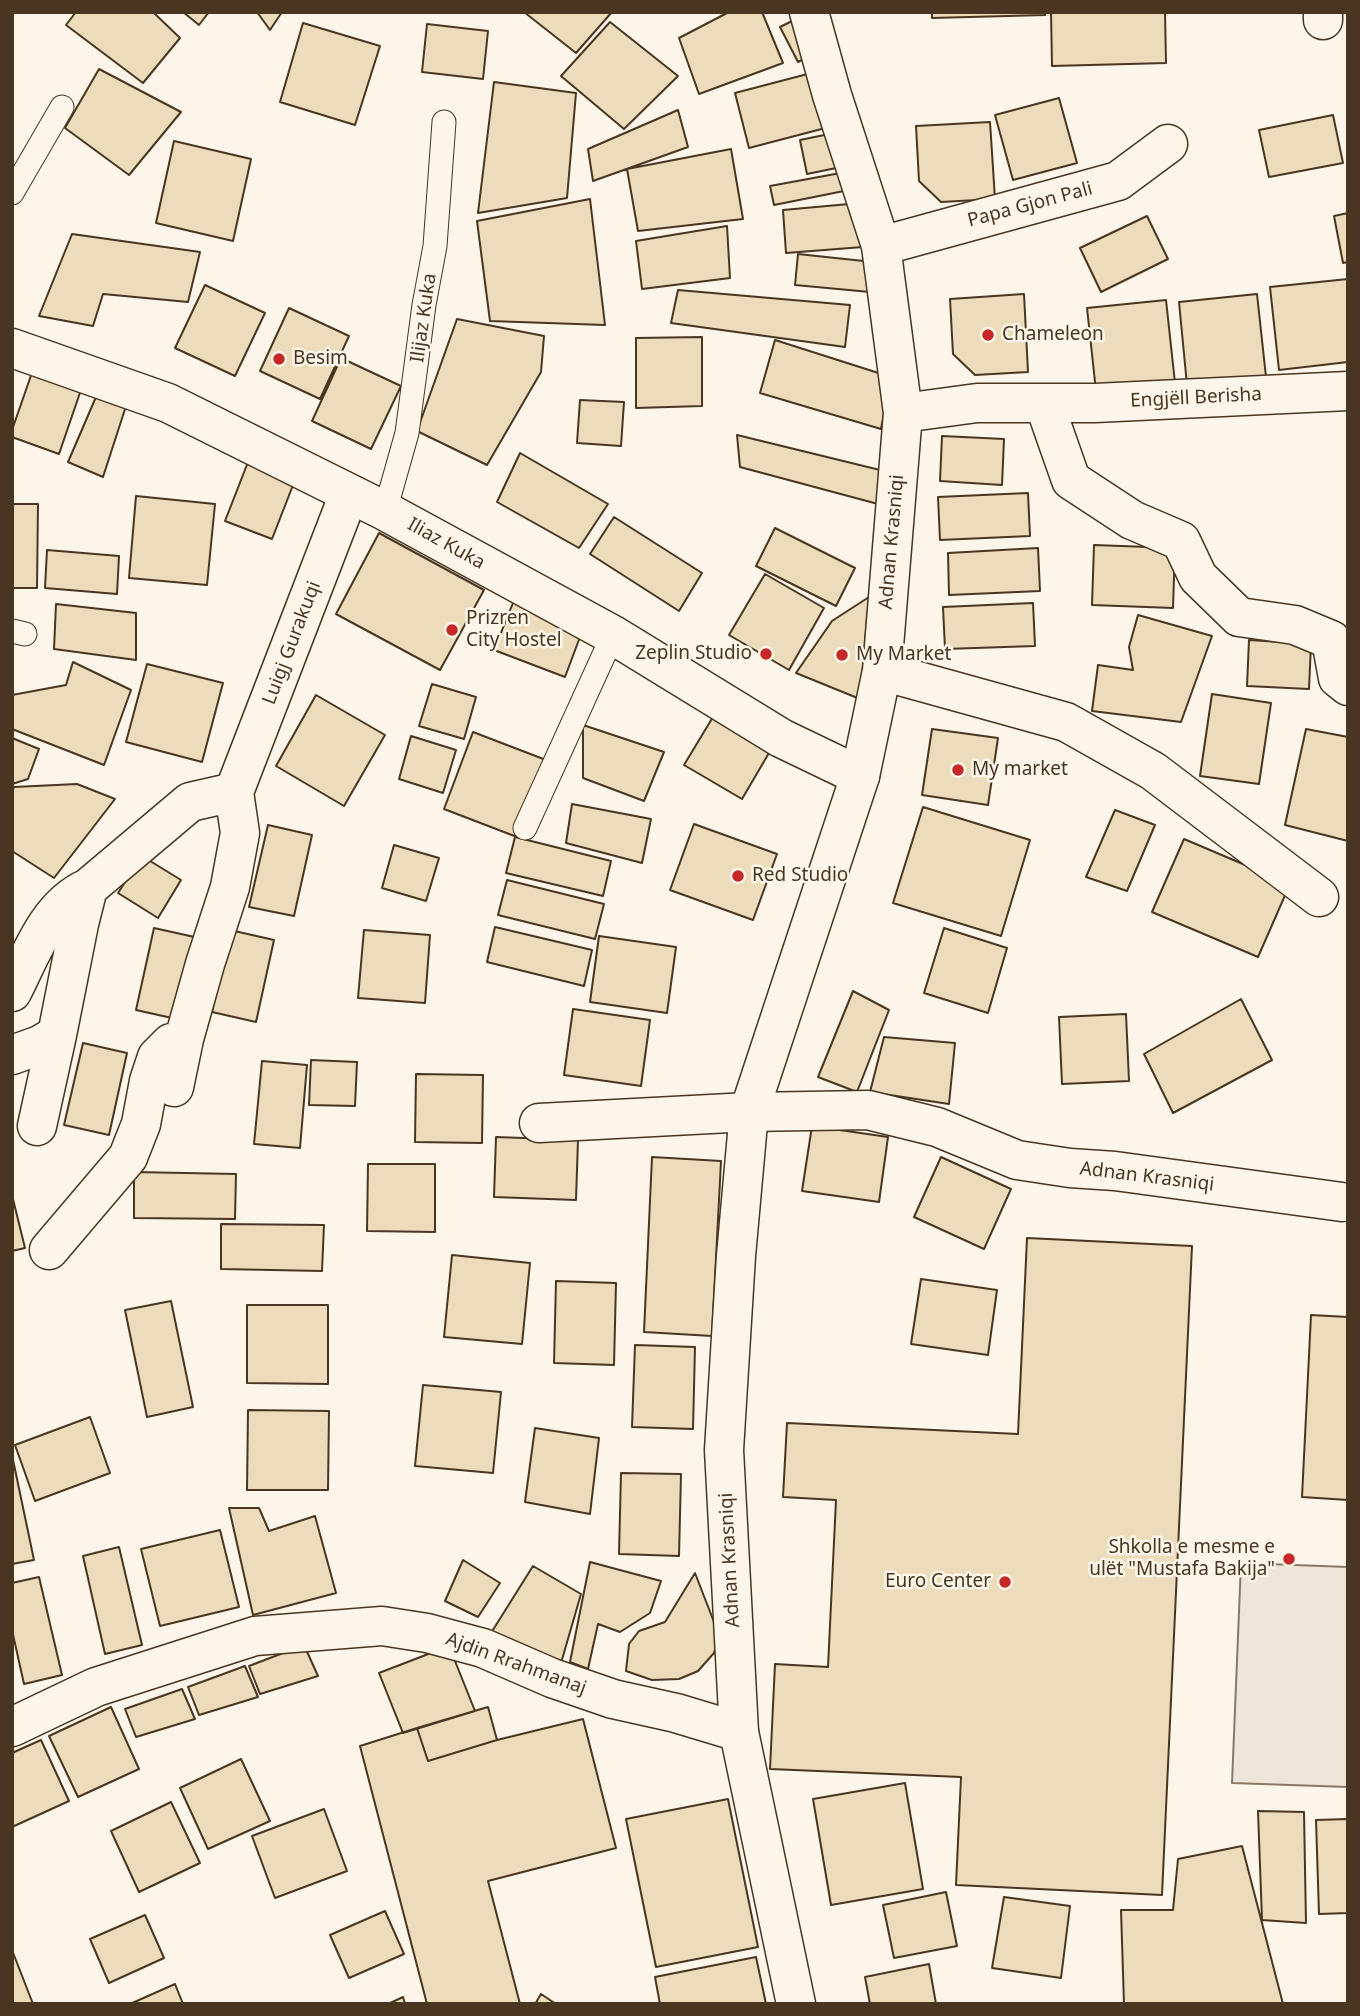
<!DOCTYPE html>
<meta charset="utf-8">
<style>
body{margin:0}
#map{position:relative;width:1360px;height:2016px;overflow:hidden;background:#fbf6e9;font-family:"Noto Sans",sans-serif}
canvas{display:block}
.frame{position:absolute;inset:0;border:14px solid #4a3520;pointer-events:none}
</style>
<div id="map">
<canvas width="1360" height="2016"></canvas>
<div class="frame"></div>
</div>
<script>
const c = document.querySelector('canvas').getContext('2d');
c.lineJoin = 'round';
function fillPath(path, color) {
  c.fillStyle = color;
  c.fill(path, 'evenodd');
}
function trace(path, color, width, dash) {
  c.strokeStyle = color;
  c.lineWidth = width;
  c.lineCap = dash ? 'butt' : 'round';
  c.setLineDash(dash || []);
  c.stroke(path);
}
function drawText(font, color, halo, rows, align = 'center') {
  c.font = font + ' "Noto Sans",sans-serif';
  c.lineWidth = 5;
  c.setLineDash([]);
  c.textBaseline = 'middle';
  c.strokeStyle = halo;
  c.fillStyle = color;
  for (const [text, x, y, turn = 0] of rows) {
    c.save();
    c.translate(x, y);
    c.rotate((+turn || 0) * Math.PI / 180);
    c.textAlign = isNaN(turn) ? turn : align;
    if (halo) c.strokeText(text, 0, 0);
    c.fillText(text, 0, 0);
    c.restore();
  }
}
const green = new Path2D(`
 M1241 1563 1348 1567V1787L1232 1783Z`);
fillPath(green, '#ede6d9');
trace(green, '#887966', 2);
const building = new Path2D(`
 M76 12H153L180 38 143 83 66 25Z
 M183 12H209L199 25Z
 M257 12H282L270 30Z
 M524 12H612L576 53Z
 M729 12H762L783 63 699 94 679 38Z
 M932 12H1045V15L932 18Z
 M1051 12H1165L1166 63 1052 66Z
 M798 18 815 53 798 62 780 27Z
 M610 22 678 76 624 129 561 76Z
 M303 23 380 46 355 125 280 102Z
 M427 24 488 31 483 79 422 72Z
 M99 69 181 112 129 175 65 128Z
 M819 71 833 126 749 148 735 93Z
 M494 82 576 93 567 198 478 213Z
 M1059 98 1077 163 1013 180 995 115Z
 M678 110 688 147 593 181 588 149Z
 M1333 115 1343 163 1269 177 1259 130Z
 M990 122 995 199 941 202 919 181 916 126Z
 M839 132 846 166 807 174 800 140Z
 M174 141 251 159 233 241 156 223Z
 M731 149 743 219 638 231 627 169Z
 M846 172 849 190 774 205 770 186Z
 M590 199 605 325 490 321 477 221Z
 M860 203 863 247 786 253 783 210Z
 M1348 213V262L1343 263 1334 216Z
 M1147 216 1168 259 1101 292 1080 248Z
 M727 226 730 278 642 289 636 241Z
 M72 234 200 252 188 302 103 294 93 326 39 316Z
 M798 254 873 262 870 292 795 285Z
 M1348 279V362L1279 370 1270 287Z
 M205 285 265 313 235 376 175 348Z
 M678 290 850 305 845 347 671 323Z
 M1024 294 1028 372 975 375 953 354 950 299Z
 M1257 294 1266 377 1187 385 1179 302Z
 M1166 300 1175 383 1096 391 1087 308Z
 M289 308 349 336 320 399 260 371Z
 M457 319 544 336 541 372 487 465 417 431Z
 M702 337V406L636 408V338Z
 M775 340 891 377 881 429 760 393Z
 M341 358 401 386 371 449 312 421Z
 M35 364 84 381 59 454 12 437V430Z
 M99 390 127 403 103 477 68 462Z
 M580 400 624 402 621 446 577 443Z
 M737 435 880 470 878 504 740 467Z
 M942 436 1004 439 1002 485 940 481Z
 M520 453 608 504 579 548 497 502Z
 M248 462 295 480 272 539 225 521Z
 M1028 493 1030 536 940 540 938 497Z
 M136 496 215 504 207 585 129 578Z
 M12 504H38L37 588H12Z
 M614 517 702 573 679 611 590 554Z
 M775 528 855 568 836 606 756 566Z
 M379 533 484 590 440 670 336 614Z
 M1094 545 1175 548 1173 608 1092 605Z
 M1038 548 1040 591 949 595 948 553Z
 M47 550 119 556 117 594 45 588Z
 M765 574 824 608 789 670 729 635Z
 M869 597 860 699 796 673 832 621Z
 M515 598 580 637 565 677 494 650Z
 M1033 603 1035 646 945 649 943 607Z
 M56 604 136 613V660L54 649Z
 M1138 615 1212 636 1181 722 1092 711 1098 665 1133 670 1129 647Z
 M1249 640 1311 644 1309 689 1247 686Z
 M73 662 131 690 104 765 12 729V695L66 685Z
 M147 664 223 683 202 762 126 742Z
 M432 684 476 697 464 739 419 726Z
 M1212 694 1271 703 1259 784 1200 776Z
 M316 695 385 735 344 806 276 766Z
 M719 707 776 741 742 799 684 765Z
 M583 725 664 752 644 801 583 778Z
 M932 729 998 738 988 805 922 795Z
 M1306 729 1348 737V841L1285 825Z
 M473 732 546 760 517 837 444 809Z
 M411 736 456 750 443 793 399 779Z
 M12 738 39 749 28 779 12 784Z
 M77 784 115 799 54 878 12 851V791L14 787Z
 M572 804 651 819 642 863 566 843Z
 M923 807 1030 840 1001 936 893 903Z
 M1115 810 1155 825 1127 891 1086 877Z
 M694 824 777 854 753 920 670 890Z
 M268 825 312 835 294 916 249 907Z
 M515 837 611 861 603 896 506 873Z
 M1184 839 1290 884 1258 957 1152 912Z
 M394 845 439 858 426 901 382 888Z
 M142 856 181 880 158 918 118 893Z
 M507 880 604 904 595 939 498 915Z
 M495 927 592 950 584 986 487 962Z
 M154 928 199 938 181 1020 136 1010Z
 M944 928 1007 948 988 1013 924 993Z
 M230 930 274 940 256 1022 212 1012Z
 M364 930 430 935 425 1003 358 998Z
 M599 936 676 947 667 1013 590 1002Z
 M853 991 889 1010 857 1092 818 1077Z
 M1241 999 1272 1060 1173 1113 1144 1054Z
 M573 1009 650 1020 641 1086 564 1075Z
 M1126 1014 1129 1081 1062 1084 1059 1017Z
 M884 1037 955 1043 949 1104 870 1092Z
 M83 1043 127 1053 109 1135 64 1125Z
 M311 1060 357 1062 355 1106 309 1105Z
 M262 1061 307 1065 300 1148 254 1144Z
 M416 1074 483 1075 482 1143 415 1142Z
 M812 1126 888 1137 879 1202 802 1191Z
 M496 1137 578 1140 576 1200 494 1197Z
 M652 1157 721 1161 712 1336 644 1332Z
 M941 1157 1011 1189 984 1249 914 1217Z
 M368 1164H435V1232L367 1231Z
 M134 1172 236 1174 235 1219 134 1218Z
 M12 1195 25 1248 12 1251Z
 M221 1224 324 1225 322 1271 221 1269Z
 M1027 1238 1192 1246 1162 1895 956 1885 961 1777 770 1769 775 1664 828 1667 836 1500 783 1497 787 1423 1018 1434Z
 M452 1255 530 1263 522 1344 444 1337Z
 M921 1279 997 1290 988 1355 911 1344Z
 M556 1281 616 1283 614 1365 554 1363Z
 M171 1301 193 1407 147 1417 125 1310Z
 M247 1305H328V1384L247 1383Z
 M1311 1315 1348 1317V1500L1302 1497Z
 M635 1345 695 1347 693 1429 632 1427Z
 M423 1385 501 1392 493 1473 415 1466Z
 M248 1410 329 1411 328 1490H247Z
 M90 1417 110 1473 35 1501 15 1445Z
 M535 1428 599 1438 590 1514 525 1502Z
 M12 1455 34 1560 12 1564Z
 M621 1473 681 1474 679 1556 619 1554Z
 M229 1508H259L269 1531 315 1516 336 1593 253 1615Z
 M220 1530 239 1607 160 1626 141 1549Z
 M119 1547 142 1645 105 1654 83 1556Z
 M463 1560 500 1583 478 1617 445 1601Z
 M590 1562 661 1581 650 1613 620 1632 598 1624 588 1669 570 1662Z
 M533 1566 581 1594 561 1663 491 1633Z
 M695 1573 719 1635 714 1653 698 1671 679 1679 652 1680 626 1671 629 1644 639 1631 665 1622Z
 M39 1577 62 1675 24 1684 12 1630V1583Z
 M304 1645 318 1676 260 1694 249 1666Z
 M449 1646 475 1711 403 1733 379 1673Z
 M245 1666 258 1697 199 1715 188 1687Z
 M182 1689 195 1719 136 1737 125 1709Z
 M111 1707 139 1769 78 1797 49 1736Z
 M488 1707 497 1740 428 1761 417 1728Z
 M583 1719 616 1848 488 1881 520 2004H427L360 1746 417 1728 428 1761 497 1740Z
 M41 1740 69 1801 12 1827V1753Z
 M241 1759 270 1821 208 1849 180 1788Z
 M905 1783 923 1889 831 1905 813 1799Z
 M728 1799 758 1947 656 1967 626 1819Z
 M171 1802 200 1863 139 1892 111 1831Z
 M324 1809 347 1871 275 1898 252 1836Z
 M1258 1811 1304 1812 1306 1923 1262 1920Z
 M1348 1819V1913L1319 1914 1316 1820Z
 M1242 1846 1283 2004H1124L1121 1910H1173L1178 1859Z
 M946 1892 957 1946 894 1958 883 1905Z
 M1004 1897 1070 1906 1061 1978 992 1968Z
 M385 1911 404 1954 349 1978 330 1935Z
 M145 1915 164 1958 109 1983 90 1939Z
 M12 1950 33 2004H12Z
 M756 1957 766 2004H660L655 1977Z
 M929 1964 936 2004H870L865 1977Z
 M175 1984 183 2004H130Z
 M541 1994 556 2004H535Z
 M403 1997 405 2004H388Z`);
fillPath(building, '#ecdcbc');
trace(building, '#4a3520', 2);
const service = new Path2D(`
 M12 193 62 107
 M385 511 407 433 424 305 435 246 444 122
 M12 631 25 634
 M525 828 613 635`);
const minor = new Path2D(`
 M809 12 832 95 881 246 903 413 882 671 860 776
 M1323 12V20
 M881 246 1118 181 1168 144
 M1044 403 1071 480 1132 520 1181 541 1198 577 1239 617 1295 625 1331 640 1338 678 1348 686
 M903 413 977 403H1095L1348 391
 M882 671 1066 722 1153 771 1319 897
 M12 992C31 955 47 906 88 888
 M12 1055 40 1045 57 1035
 M174 1087 184 1039 205 964 230 887 240 833 234 792
 M539 1123 749 1112 868 1110 937 1127 1017 1160 1070 1168 1115 1171 1342 1202
 M37 1126 57 1035 79 924 88 888 190 802 234 792 349 494
 M49 1250 128 1157 141 1124 149 1081 157 1057 171 1043
 M12 1727 96 1687 255 1636 382 1626 427 1633 483 1648 552 1678 613 1699 676 1713 739 1732`);
const tertiary = new Path2D(`
 M12 348 168 403 385 511 613 635 781 738 860 776 749 1112 736 1256 724 1450 739 1732 796 2004`);
trace(service, '#4a3520', 25);
trace(minor, '#4a3520', 41);
trace(tertiary, '#4a3520', 41);
trace(service, '#fbf6e9', 23);
trace(minor, '#fbf6e9', 38);
trace(tertiary, '#fbf6e9', 38);
for (const [x, y, r, color] of [
 [988,335,7,"#c62828"],
 [279,359,7,"#c62828"],
 [452,630,7,"#c62828"],
 [766,654,7,"#c62828"],
 [842,655,7,"#c62828"],
 [958,770,7,"#c62828"],
 [738,876,7,"#c62828"],
 [1289,1559,7,"#c62828"],
 [1005,1582,7,"#c62828"]
]) {
  const dot = new Path2D();
  dot.arc(x, y, r, 0, 2 * Math.PI);
  c.fillStyle = color;
  c.fill(dot);
  trace(dot, '#fbf6e9', 2.5);
}
drawText('19px', '#4a3520', '#fbf6e9', [
 ["Papa Gjon Pali",1030,205,-15],
 ["Ilijaz Kuka",424,318,-82],
 ["Engjëll Berisha",1196,398,-3],
 ["Adnan Krasniqi",892,542,-85],
 ["Iliaz Kuka",446,544,29],
 ["Luigj Gurakuqi",292,643,-69],
 ["Adnan Krasniqi",1147,1177,7],
 ["Adnan Krasniqi",730,1560,-93],
 ["Ajdin Rrahmanaj",516,1664,20]
]);
drawText('19px', '#4a3520', '#fbf6e9', [
 ["Chameleon",1002,335],
 ["Besim",293,359],
 ["Prizren",466,619],
 ["City Hostel",466,641],
 ["Zeplin Studio",752,654,"right"],
 ["My Market",856,655],
 ["My market",972,770],
 ["Red Studio",752,876],
 ["Shkolla e mesme e",1275,1548,"right"],
 ["ulët \"Mustafa Bakija\"",1275,1570,"right"],
 ["Euro Center",991,1582,"right"]
], 'left');
</script>
